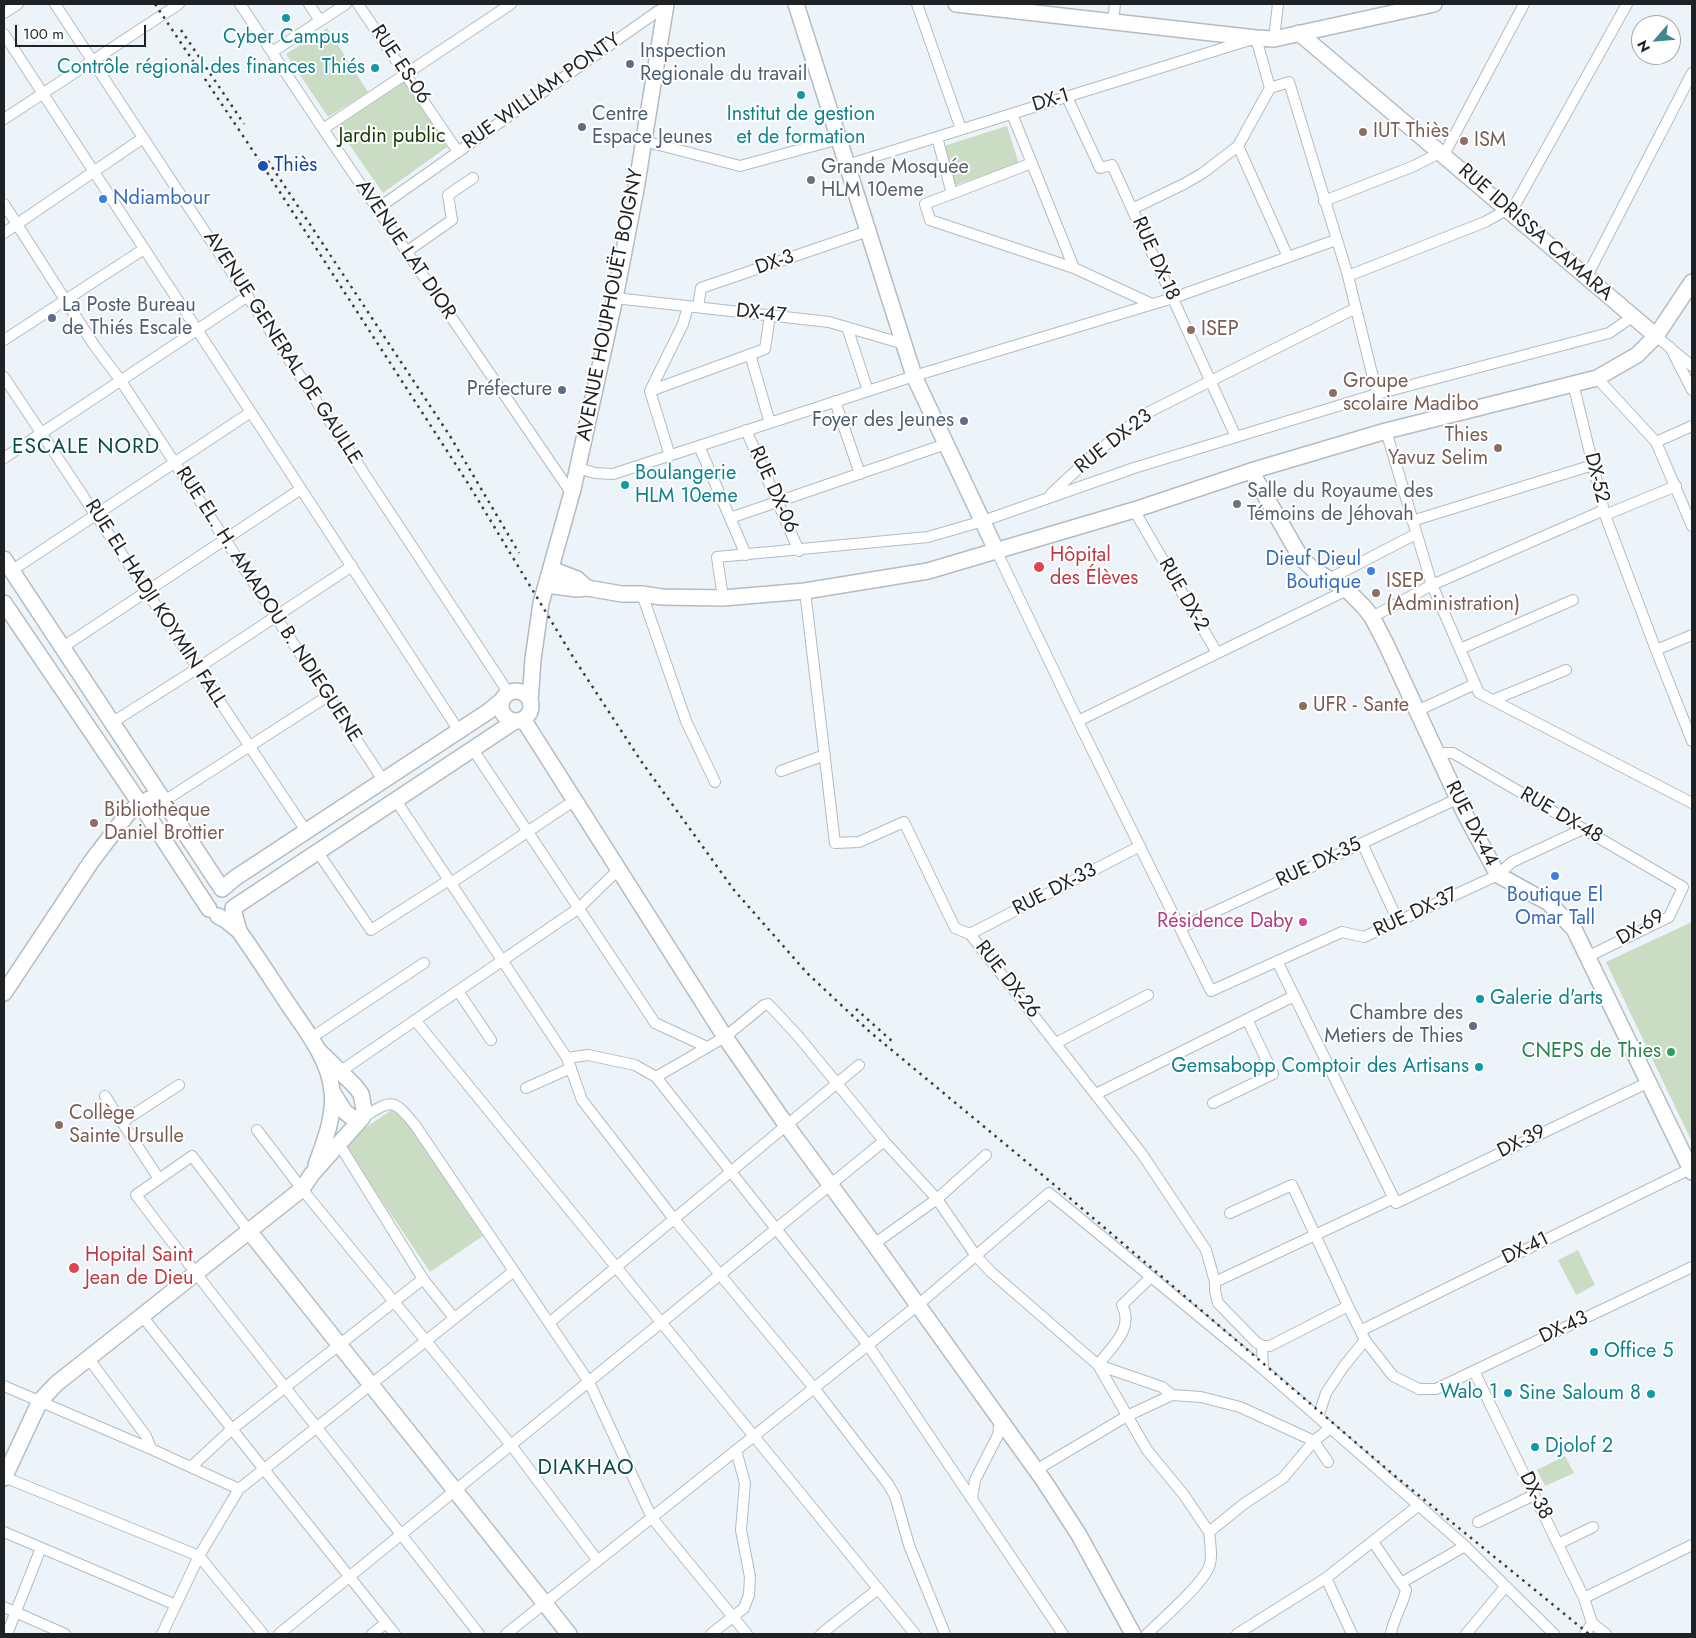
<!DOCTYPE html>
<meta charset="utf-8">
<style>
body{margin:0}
#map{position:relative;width:1696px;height:1638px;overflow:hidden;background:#ecf3f9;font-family:Jost,sans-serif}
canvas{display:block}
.frame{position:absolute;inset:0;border:5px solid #1f2224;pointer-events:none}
.north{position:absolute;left:1631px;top:15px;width:50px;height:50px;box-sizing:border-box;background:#fff;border:1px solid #a5a7a7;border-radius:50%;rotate:243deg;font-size:14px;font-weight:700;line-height:20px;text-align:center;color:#1f2224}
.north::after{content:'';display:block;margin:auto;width:18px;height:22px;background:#40888b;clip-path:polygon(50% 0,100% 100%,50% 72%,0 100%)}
.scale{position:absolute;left:15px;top:25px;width:131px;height:22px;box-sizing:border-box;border:2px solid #1f2224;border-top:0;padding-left:6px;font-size:15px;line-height:18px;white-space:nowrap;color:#1f2224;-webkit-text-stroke:4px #fff;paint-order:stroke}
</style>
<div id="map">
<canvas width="1696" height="1638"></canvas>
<div class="frame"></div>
<div class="north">N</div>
<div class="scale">100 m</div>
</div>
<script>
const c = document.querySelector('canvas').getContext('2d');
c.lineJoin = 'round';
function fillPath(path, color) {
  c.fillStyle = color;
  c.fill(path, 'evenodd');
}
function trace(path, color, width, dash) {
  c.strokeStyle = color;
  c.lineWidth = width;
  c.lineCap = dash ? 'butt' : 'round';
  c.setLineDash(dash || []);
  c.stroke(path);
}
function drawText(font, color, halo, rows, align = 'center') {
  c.font = font + ' Jost,sans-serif';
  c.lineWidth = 4;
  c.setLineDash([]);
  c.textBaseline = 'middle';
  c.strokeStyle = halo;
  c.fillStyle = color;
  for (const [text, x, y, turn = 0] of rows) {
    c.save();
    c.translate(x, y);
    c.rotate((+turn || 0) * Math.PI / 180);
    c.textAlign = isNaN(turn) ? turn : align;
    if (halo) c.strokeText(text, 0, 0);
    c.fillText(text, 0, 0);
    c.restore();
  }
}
fillPath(new Path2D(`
 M327 28 368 92 328 117 286 54Z
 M404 80 447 147 383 193 337 127Z
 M1007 126 1019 164 955 185 944 146Z
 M1692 922V1142L1606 962Z
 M396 1107 483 1236 430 1272 343 1143Z
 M1578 1250 1595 1285 1576 1295 1558 1260Z
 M1565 1456 1574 1473 1545 1486 1537 1470Z`), '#caddc4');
const street = new Path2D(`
 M55 4 504 686 507 694
 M240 4 323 129 572 494
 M309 4 320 21
 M358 4 458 152
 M917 4 961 129
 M4 13 18 4
 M1113 22 1115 4
 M4 34 459 731
 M1274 39 1278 4
 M272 52 346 4
 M1067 97 1100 168 1112 165 1236 437
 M1012 114 1074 268
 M4 119 179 4
 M323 129 511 4
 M937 137 952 194
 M644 141 740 166 839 139
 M1032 163 925 204 930 220 1074 268 1152 304
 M847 165 1256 38 1270 88
 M1324 201 1414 166 1447 149 1524 4
 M4 204 94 345 121 381 383 780
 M377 209 658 11
 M1132 209 1184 184 1203 173 1238 146
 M4 233 143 138
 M406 252 452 220 448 195 473 178
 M1288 257 1238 146 1270 88 1289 82 1348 276 1377 394
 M1348 276 1485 222 1515 205 1627 4
 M1586 278 1692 73
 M615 298 829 322 904 344
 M698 307 701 288 868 231
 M847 327 868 391
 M1656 336 1692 366
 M4 340 144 249
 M1670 347 1692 390
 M750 354 770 423
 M4 377 306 831
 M1597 378 1656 442 1692 526
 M1573 383 1605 515 1656 650 1692 741
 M650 391 765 349 770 315
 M835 401 860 474
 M746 430 799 551
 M1386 431 1432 585 1479 693 1692 803
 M1656 442 1692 426
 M699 446 746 555
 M670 456 650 391 683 324 688 306
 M4 458 248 296
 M578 468 595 473 613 474 914 376 1173 298 1336 240
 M1051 494 1093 455 1145 414 1356 308
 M1134 510 1217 653
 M1605 515 1676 486
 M730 518 946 444
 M1412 521 1593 465
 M996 550 1078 721 1211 991 1342 932 1364 937 1498 875 1512 862 1583 829
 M11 571 251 412
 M1329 579 1416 534
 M805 591 835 843 859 842 904 822 955 928 970 934 1142 1154 1206 1250 1215 1282V1291L1218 1303 1256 1342 1262 1346H1270L1348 1306
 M642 594 686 721 715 782
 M723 598 717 557 928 537 983 521 1134 468 1377 394 1609 333 1632 317
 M1372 617 1432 585 1604 510
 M63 647 301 489
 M1460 649 1573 600
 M1656 650 1692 635
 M1493 700 1566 670
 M1417 711 1475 684
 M1078 721 1347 590
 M113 722 198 668 352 566
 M472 748 655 1023 707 1047
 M1437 756 1445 753H1453L1683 887
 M781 771 825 755
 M395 799 567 1058 582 1100 674 1219 814 1388 888 1484 895 1496 909 1545 945 1634
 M164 801 328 696
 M1362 843 1398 921
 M317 851 371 930 449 880
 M451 883 575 800
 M1180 928 1457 799
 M970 934 1140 846
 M1587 957 1669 917 1683 887
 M1277 961 1396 1203 1649 1082
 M458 991 491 1040
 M415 1020 915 1634
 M311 1038 424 963
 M1056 1043 1148 995
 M567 1058 588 1055 635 1065 656 1077 868 1345 1063 1634
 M341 1071 579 908 619 869
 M656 1077 725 1037 764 1005 768 1004 771 1007 798 1036 884 1141 937 1199 976 1256 991 1272 1098 1365 1147 1450 1184 1495 1209 1532
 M526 1088 571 1068
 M1096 1094 1294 996
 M105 1096 159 1179
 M1213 1103 1273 1074 1247 1019
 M362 1118C392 1100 392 1097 415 1125L589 1382 652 1518 747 1634
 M122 1122 179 1085
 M257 1130 302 1189 511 1445 598 1561
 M339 1144 423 1279
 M1230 1213 1292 1185 1348 1306 1365 1340 1393 1376 1419 1389H1436L1692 1267
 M249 1231 192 1156 136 1195C248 1343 365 1487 479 1634
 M874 1244 937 1199 986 1155
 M1215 1282 1394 1198
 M142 1316 395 1634
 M549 1323 859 1065
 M1362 1330 1692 1168
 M1262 1346 1263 1369
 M89 1359 146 1436 151 1449
 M1098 1365C1110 1348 1135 1329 1122 1305L1151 1277
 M1098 1365 1162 1387 1172 1395
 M1474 1371 1584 1598 1592 1623
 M4 1386 151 1449 239 1489
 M1318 1417 1326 1393 1344 1366 1365 1340
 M191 1467 232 1429 423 1279 454 1318
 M1036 1470 1127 1416 1172 1395 1201 1397 1240 1407 1314 1441 1330 1428
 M4 1477 199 1556 263 1634
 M972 1498 975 1480 998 1435 1000 1421
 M1478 1522 1534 1495
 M4 1532 176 1605
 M1373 1542 1406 1590C1403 1605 1393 1619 1391 1634
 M1558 1544 1593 1527
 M1326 1578 1352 1634
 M1401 1583 1465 1546
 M1584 1598 1692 1545
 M4 1607 65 1634
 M1592 1623 1606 1634
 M7 1634 41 1548
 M162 1634 199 1556 239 1489 514 1271
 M279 1634 884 1141
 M372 1634 386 1623
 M506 1634 918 1305 1049 1193 1263 1369 1465 1546 1554 1634
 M711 1634 744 1608 749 1595 750 1577 741 1530 745 1483 736 1450
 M821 1634 878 1589
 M1147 1634C1162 1619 1201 1586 1209 1567 1213 1557 1210 1543 1209 1532L1245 1503 1283 1478 1314 1441 1328 1462
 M1237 1634 1326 1578 1419 1505
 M1466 1634 1506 1586
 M1585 1634 1592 1623`);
const secondary = new Path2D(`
 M796 4 914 376 996 550
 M956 4 1256 38 1274 39 1434 4
 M1299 33 1656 336
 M1251 471 1301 558 1314 570 1347 590 1364 607 1372 617 1386 644 1466 816 1498 875 1549 903 1574 929 1692 1172
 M4 559 222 889 235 878 489 711 502 700
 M551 569 577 579 587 588
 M547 585 576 589 587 588 622 594H642L662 597 723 598 805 591 928 571 1134 510 1251 471 1386 431 1597 378 1637 355 1656 336 1692 282
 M4 603 141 805 209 909
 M501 706a15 15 0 1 1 30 0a15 15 0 1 1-30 0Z
 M530 702 533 659 541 603 573 489 615 298 636 189 666 4
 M523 719 725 1037 787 1126 874 1244 1044 1481 1079 1535 1133 1634
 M233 908 515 721
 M233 909 239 931C256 955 272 980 288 1004 306 1031 329 1059 332 1091 335 1116 324 1143 316 1165
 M218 916 227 921 239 931
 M4 993 91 862 129 812 149 799
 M333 1093 345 1112 358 1122
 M249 1231 569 1634
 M4 1478 40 1401 56 1384 302 1189 312 1174 362 1118 364 1109 361 1094 355 1086 319 1051`);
trace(street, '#b5bbc1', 12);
trace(secondary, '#b5bbc1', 18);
trace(street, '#fff', 10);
trace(secondary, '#fff', 15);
trace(new Path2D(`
 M155 4 263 166 469 485 573 657 641 761 734 890 807 973 870 1032 1058 1188 1395 1476 1589 1634
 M181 30 244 124
 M268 161 450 436 519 553
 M856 1009 894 1043`), '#393d3f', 2.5, [2.5, 5]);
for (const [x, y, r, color] of [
 [286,18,5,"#0f9aa8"],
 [630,64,5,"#5c6f8a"],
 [375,68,5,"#0f9aa8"],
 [801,95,5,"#0f9aa8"],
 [582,127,5,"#5c6f8a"],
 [1363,132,5,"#8d6e63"],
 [1464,141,5,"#8d6e63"],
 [263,166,6,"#1a4fb4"],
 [811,180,5,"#6b7280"],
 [103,199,5,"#3f7fe0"],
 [52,318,5,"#5c6f8a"],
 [1191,330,5,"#8d6e63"],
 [562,390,5,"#5c6f8a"],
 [1333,393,5,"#8d6e63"],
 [964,421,5,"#5c6f8a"],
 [1498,448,5,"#8d6e63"],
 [625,485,5,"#0f9aa8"],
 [1237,504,5,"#6b7280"],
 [1039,567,6,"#e0444e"],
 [1371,571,5,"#3f7fe0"],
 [1376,593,5,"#8d6e63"],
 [1303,706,5,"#8d6e63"],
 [94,823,5,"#8d6e63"],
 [1555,876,5,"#3f7fe0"],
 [1303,922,5,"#d1479c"],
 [1480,999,5,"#0f9aa8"],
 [1473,1026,5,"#5c6f8a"],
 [1671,1052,5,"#2e9e5b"],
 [1479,1067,5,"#0f9aa8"],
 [59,1125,5,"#8d6e63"],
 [74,1268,6,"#e0444e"],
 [1594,1352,5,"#0f9aa8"],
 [1508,1393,5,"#0f9aa8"],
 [1651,1394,5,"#0f9aa8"],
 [1535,1447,5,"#0f9aa8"]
]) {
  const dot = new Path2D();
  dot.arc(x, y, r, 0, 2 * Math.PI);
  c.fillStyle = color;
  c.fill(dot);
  trace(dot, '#fff', 2);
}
drawText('20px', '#0d838f', '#fff', [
 ["Cyber Campus",286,38,"center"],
 ["Contrôle régional des finances Thiés",365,68],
 ["Institut de gestion",801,115,"center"],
 ["et de formation",801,138,"center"],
 ["Boulangerie",635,474,"left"],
 ["HLM 10eme",635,497,"left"],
 ["Galerie d'arts",1490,999,"left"],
 ["Gemsabopp Comptoir des Artisans",1469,1067],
 ["Office 5",1604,1352,"left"],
 ["Walo 1",1498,1393],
 ["Sine Saloum 8",1641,1394],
 ["Djolof 2",1545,1447,"left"]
], 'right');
drawText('20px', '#4e5e75', '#fff', [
 ["Inspection",640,52],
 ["Regionale du travail",640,75],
 ["Centre",592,115],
 ["Espace Jeunes",592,138],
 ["La Poste Bureau",62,306],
 ["de Thiés Escale",62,329],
 ["Préfecture",552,390,"right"],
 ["Foyer des Jeunes",954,421,"right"],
 ["Chambre des",1463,1014,"right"],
 ["Metiers de Thies",1463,1037,"right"]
], 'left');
drawText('20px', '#1f2224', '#fff', [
 ["RUE ES-06",400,65,56],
 ["RUE WILLIAM PONTY",542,92,-35],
 ["DX-1",1051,101,-17],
 ["RUE IDRISSA CAMARA",1535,233,41],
 ["AVENUE LAT DIOR",405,250,56],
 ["RUE DX-18",1155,259,66],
 ["DX-3",775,263,-19],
 ["AVENUE HOUPHOUËT BOIGNY",611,305,-79],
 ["DX-47",761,314,6],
 ["AVENUE GENERAL DE GAULLE",282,348,57],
 ["RUE DX-23",1114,442,-38],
 ["DX-52",1596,478,76],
 ["RUE DX-06",773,490,66],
 ["RUE DX-2",1183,595,60],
 ["RUE EL HADJI KOYMIN FALL",155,604,57],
 ["RUE EL. H. AMADOU B. NDIEGUENE",268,605,57],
 ["RUE DX-48",1561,816,30],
 ["RUE DX-44",1471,824,63],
 ["RUE DX-35",1319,863,-25],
 ["RUE DX-33",1055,890,-27],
 ["RUE DX-37",1416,913,-25],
 ["DX-69",1641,928,-30],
 ["RUE DX-26",1007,980,52],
 ["DX-39",1522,1142,-26],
 ["DX-41",1526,1249,-26],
 ["DX-43",1564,1328,-25],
 ["DX-38",1535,1496,64]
]);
drawText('20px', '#785e54', '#fff', [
 ["IUT Thiès",1373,132],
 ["ISM",1474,141],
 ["ISEP",1201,330],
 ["Groupe",1343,382],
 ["scolaire Madibo",1343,405],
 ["Thies",1488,436,"right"],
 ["Yavuz Selim",1488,459,"right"],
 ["ISEP",1386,582],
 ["(Administration)",1386,605],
 ["UFR - Sante",1313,706],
 ["Bibliothèque",104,811],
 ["Daniel Brottier",104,834],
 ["Collège",69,1114],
 ["Sainte Ursulle",69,1137]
], 'left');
drawText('20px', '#0e3600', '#fff', [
 ["Jardin public",392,137]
]);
drawText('20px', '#164399', '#fff', [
 ["Thiès",274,166]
], 'left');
drawText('20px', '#5b616d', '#fff', [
 ["Grande Mosquée",821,168],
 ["HLM 10eme",821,191],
 ["Salle du Royaume des",1247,492],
 ["Témoins de Jéhovah",1247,515]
], 'left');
drawText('20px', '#366cbe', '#fff', [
 ["Ndiambour",113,199],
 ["Dieuf Dieul",1361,560,"right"],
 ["Boutique",1361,583,"right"],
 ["Boutique El",1555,896,"center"],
 ["Omar Tall",1555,919,"center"]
], 'left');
drawText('20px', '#be3a42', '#fff', [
 ["Hôpital",1050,556],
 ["des Élèves",1050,579],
 ["Hopital Saint",85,1256],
 ["Jean de Dieu",85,1279]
], 'left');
drawText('20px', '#b23c85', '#fff', [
 ["Résidence Daby",1293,922]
], 'right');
drawText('20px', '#27864d', '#fff', [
 ["CNEPS de Thies",1661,1052]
], 'right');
c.letterSpacing = '1px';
drawText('21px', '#0a4b4d', '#fff', [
 ["ESCALE NORD",86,448],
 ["DIAKHAO",586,1469]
]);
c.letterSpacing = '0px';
</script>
